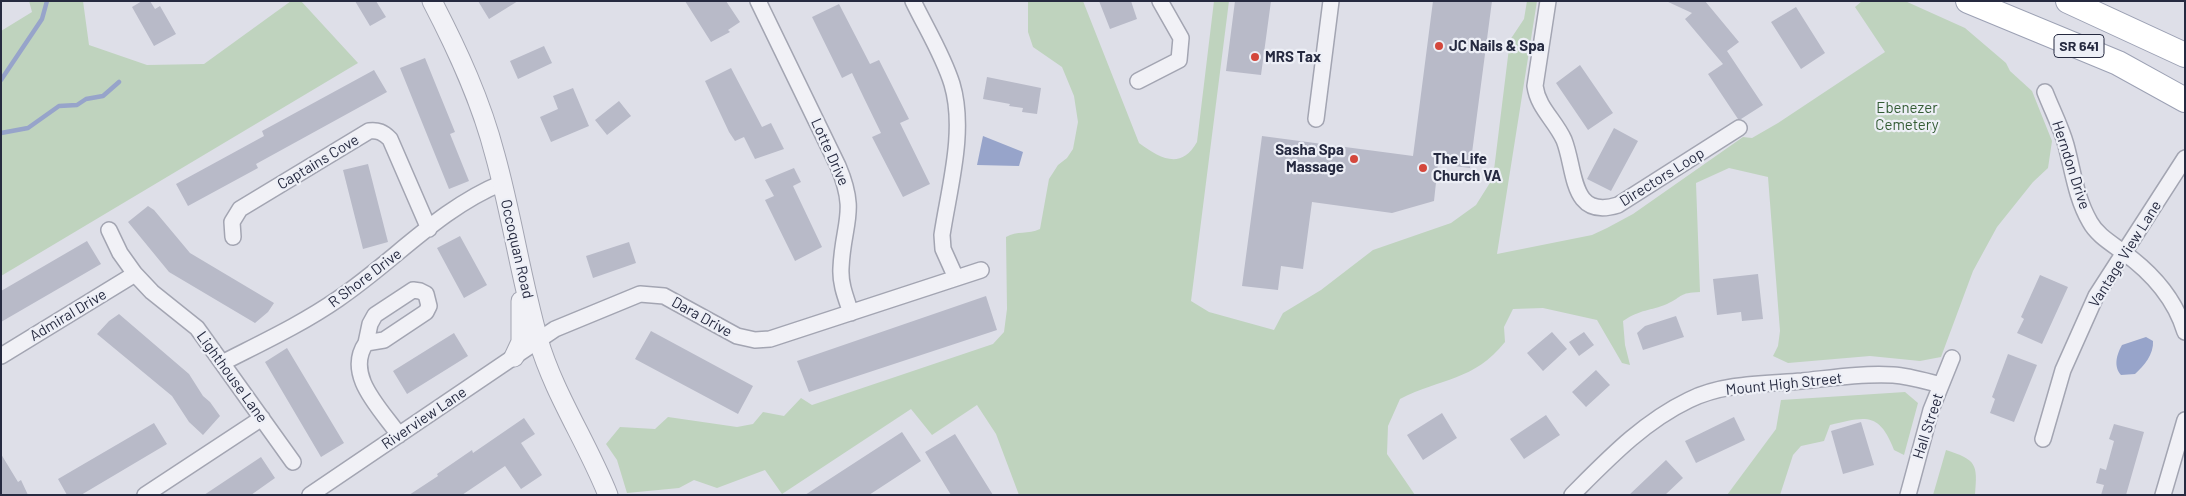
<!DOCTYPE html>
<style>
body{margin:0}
#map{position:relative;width:2186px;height:496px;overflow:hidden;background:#dedfe8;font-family:Barlow,sans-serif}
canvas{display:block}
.frame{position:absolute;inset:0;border:2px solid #262a40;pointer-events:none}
</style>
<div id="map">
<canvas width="2186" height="496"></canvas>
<div class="frame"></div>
</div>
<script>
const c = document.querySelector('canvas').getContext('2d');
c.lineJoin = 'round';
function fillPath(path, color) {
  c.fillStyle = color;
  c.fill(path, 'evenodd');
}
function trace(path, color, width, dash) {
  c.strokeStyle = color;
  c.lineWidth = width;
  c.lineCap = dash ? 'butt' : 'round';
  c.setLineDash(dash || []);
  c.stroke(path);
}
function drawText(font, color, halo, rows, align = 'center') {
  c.font = font + ' Barlow,sans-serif';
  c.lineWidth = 4.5;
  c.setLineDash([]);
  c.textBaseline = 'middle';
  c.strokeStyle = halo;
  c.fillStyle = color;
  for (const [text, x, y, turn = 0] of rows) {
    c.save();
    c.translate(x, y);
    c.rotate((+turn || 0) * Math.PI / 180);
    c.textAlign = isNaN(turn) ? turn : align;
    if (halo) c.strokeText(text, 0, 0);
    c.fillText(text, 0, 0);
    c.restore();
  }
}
fillPath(new Path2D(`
 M29 1H83L89 45 147 65 204 64 291 1H301L358 63 1 276V31L32 12Z
 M1028 1H1083L1139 143C1161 159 1181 170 1197 142L1214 1H1229L1191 301 1209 312 1274 330 1283 313 1321 290 1373 250 1451 223 1476 205 1493 178 1510 40 1524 19 1527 1H1537L1497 254 1592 235 1607 228 1633 214 1743 137 1752 138 1778 123 1885 52 1855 7 1862 1H1905L1965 28 2006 63 2010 71 2032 91 2052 141 2048 168 2033 182 1997 227 1973 271 1941 357 1920 361 1870 356 1788 363 1773 356 1778 346 1780 331 1768 177 1729 168 1696 183 1700 292C1678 293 1684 296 1667 304 1650 311 1641 309 1623 321L1625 345 1630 365 1622 363 1597 320 1543 308 1513 309 1504 327 1505 342C1474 381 1441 378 1400 399L1388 426 1387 454 1415 495H1019L996 434 977 405 932 435 911 409 782 494 765 470 717 488 694 480 679 488 627 493 617 460 606 444 620 427 655 429 668 417 737 427 753 424 763 412 784 416 801 398 812 405 993 344 1004 332 1007 309 1006 237C1017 230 1028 235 1040 229L1049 179 1058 165 1067 158 1073 149 1078 122 1074 96 1062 67 1033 47 1028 32Z
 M1905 392 1918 403 1904 455 1894 450C1879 411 1865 417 1830 425L1824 441 1801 446 1793 455 1780 495H1727L1776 429 1781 400Z
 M1946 450C1976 460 1978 463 1975 495H1933Z`), '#bfd3be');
fillPath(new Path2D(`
 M983 136 1023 152 1019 166 977 165Z
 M2146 337 2153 341C2154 354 2144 366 2135 374L2121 375C2113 366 2117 354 2122 345Z`), '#97a4ca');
trace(new Path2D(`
 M1 80 42 19 47 1
 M1 133 28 128 59 106 77 105 86 99 103 96 119 82`), '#97a4ca', 4.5);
fillPath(new Path2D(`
 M142 1H150L155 9 160 6 176 34 154 46 132 7Z
 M355 1H376L386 17 370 26Z
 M478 1H518L489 19Z
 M685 1H726L740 22 728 30 730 32 711 42Z
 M1099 1H1131L1137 19 1110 29Z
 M1235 1H1271L1261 75 1226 71Z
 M1433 1H1492L1470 168 1438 164 1434 201 1392 213 1312 202 1303 269 1281 266 1278 290 1242 286 1262 136 1413 156Z
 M1666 1H1705L1739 42 1727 51 1763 105 1741 119H1738L1708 74 1723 64 1685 19 1692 13Z
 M839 4 870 64 879 60 909 119 900 123 930 184 903 197 872 137 881 133 863 96 852 73 842 78 812 17Z
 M1796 7 1825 53 1801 69 1771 22Z
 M544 46 552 63 518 79 510 61Z
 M425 58 455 132 450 134 469 181 449 189 400 68Z
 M1580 65 1613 113 1588 130 1556 83Z
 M731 68 762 127 771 123 784 149 755 159 744 137 735 141 729 132 705 81Z
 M374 70 387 92 256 164 258 168 188 206 176 184 264 136 262 131Z
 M987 77 1041 88 1037 114 1022 112 1023 108 1009 106 1010 104 983 99Z
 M573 88 589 126 551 142 540 117 558 109 553 96Z
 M619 101 631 116 607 135 595 120Z
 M1614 128 1638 141 1611 191 1587 179Z
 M368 164 388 242 363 249 343 170Z
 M794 168 801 182 793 186 822 247 795 261 765 200 774 196 765 180Z
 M148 206 154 210 190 253 274 303 268 312 255 323 169 272 128 222Z
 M460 236 487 285 464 298 437 248Z
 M87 241 101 264 1 322V291Z
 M629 242 636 263 593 278 586 256Z
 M1758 274 1763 319 1742 321 1741 312 1717 315 1713 279Z
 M2040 275 2068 287 2042 344 2017 333 2024 319 2021 317Z
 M986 296 997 330 809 392 797 361Z
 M119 314 189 374 203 396 210 402 220 416 203 435 189 422 172 396 97 334 109 321Z
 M1676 316 1684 337 1643 350 1637 333 1645 326Z
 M651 331 753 386 738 414 635 359Z
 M1552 332 1567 349 1543 371 1527 353Z
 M1584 332 1594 345 1579 356 1569 342Z
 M454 333 468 356 407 394 393 371Z
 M287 348 344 443 321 457 265 362Z
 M2008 354 2037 365 2014 422 1990 413 1995 399 1992 397Z
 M1596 370 1610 385 1586 407 1572 392Z
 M1442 413 1457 438 1423 460 1407 435Z
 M1546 415 1560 435 1524 459 1510 439Z
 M1734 417 1745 440 1696 463 1685 441Z
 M524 418 535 434 521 443 542 475 521 489 505 466 462 495H409L438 476 437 474 472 450 473 453Z
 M1861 422 1874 465 1843 474 1831 431Z
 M154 423 167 444 81 495H67L58 479Z
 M2114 424 2144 432 2126 495H2101L2104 485 2096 483 2100 468 2106 470 2114 441 2109 439Z
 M902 432 921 461 869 495H805Z
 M955 434 993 495H951L925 452Z
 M1 454 18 482 21 480 28 495H1Z
 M261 457 275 478 251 495H204Z
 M1666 460 1683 478 1665 495H1629Z`), '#b8bac8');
const minor = new Path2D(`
 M758 1 838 166C858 213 843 222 841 268 840 284 846 298 851 313
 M913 1C926 28 943 55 952 84 966 131 949 188 942 235L943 249 956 278
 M1548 1 1535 86C1538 108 1555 120 1564 140 1576 170 1570 220 1618 205L1739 128
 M1138 81 1179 60 1181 38 1160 1
 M2045 92C2052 110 2061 127 2066 145 2073 171 2076 198 2090 222 2097 235 2111 243 2123 252 2151 272 2175 299 2185 332
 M1316 119 1331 1
 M109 230 120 253 135 274 152 292 197 328 293 462
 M233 237 232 222 240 209 369 131C378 130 383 132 390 139L429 229
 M413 290 420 291 426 294 429 306 426 312 384 340 366 343 370 324 375 315Z
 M366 343C344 375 381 409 399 435
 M1 356 135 274
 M222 363C261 343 302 324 338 299 393 262 440 208 502 183
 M2043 439 2063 370 2096 296 2185 158
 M145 495 262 418
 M310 495 555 329 640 294 664 296 737 336 755 340 770 339 981 270
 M1572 495C1608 459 1643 422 1689 400 1723 383 1765 384 1802 381 1831 378 1863 373 1893 375 1909 376 1925 381 1941 385
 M1908 495 1931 410 1952 358
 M2163 495 2185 420`);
const tertiary = new Path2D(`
 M432 1C458 51 481 101 495 155 512 216 521 279 538 339 554 394 587 442 608 495
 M514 357 521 342V301`);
const primary = new Path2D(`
 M1968 1 2118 63 2185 100
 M2068 1 2185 55`);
trace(minor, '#a3a5b2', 18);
trace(tertiary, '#a3a5b2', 21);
trace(primary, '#9ca1b4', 26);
trace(minor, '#f1f1f6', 15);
trace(tertiary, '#f1f1f6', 19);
trace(primary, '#fff', 24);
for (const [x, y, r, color] of [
 [1439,46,5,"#d4473c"],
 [1255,57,5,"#d4473c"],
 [1354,159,5,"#d4473c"],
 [1423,168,5,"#d4473c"]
]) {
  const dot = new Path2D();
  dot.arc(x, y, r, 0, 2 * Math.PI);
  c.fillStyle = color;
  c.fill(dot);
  trace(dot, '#edeff6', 2);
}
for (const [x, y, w] of [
 [2079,46,50]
]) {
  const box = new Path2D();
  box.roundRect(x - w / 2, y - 11.5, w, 23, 4);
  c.fillStyle = '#edeff6';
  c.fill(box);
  trace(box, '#262a40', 1);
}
drawText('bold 14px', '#262a40', null, [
 ["SR 641",2079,46]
]);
drawText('bold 15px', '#262a40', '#edeff6', [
 ["JC Nails & Spa",1449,46],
 ["MRS Tax",1265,57],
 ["Sasha Spa",1344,150,"right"],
 ["Massage",1344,167,"right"],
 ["The Life",1433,159],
 ["Church VA",1433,176]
], 'left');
drawText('15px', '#335c34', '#edeff6', [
 ["Ebenezer",1907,108],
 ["Cemetery",1907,125]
]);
drawText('15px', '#262a40', '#edeff6', [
 ["Lotte Drive",830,152,66],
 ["Captains Cove",318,162,-31],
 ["Herndon Drive",2071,165,72],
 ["Directors Loop",1662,177,-32],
 ["Occoquan Road",517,249,77],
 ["Vantage View Lane",2125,254,-58],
 ["R Shore Drive",365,278,-37],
 ["Admiral Drive",68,315,-31],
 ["Dara Drive",702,317,29],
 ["Lighthouse Lane",232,377,54],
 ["Mount High Street",1784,384,-6],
 ["Riverview Lane",424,418,-34],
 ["Hall Street",1928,426,-72]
]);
</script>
